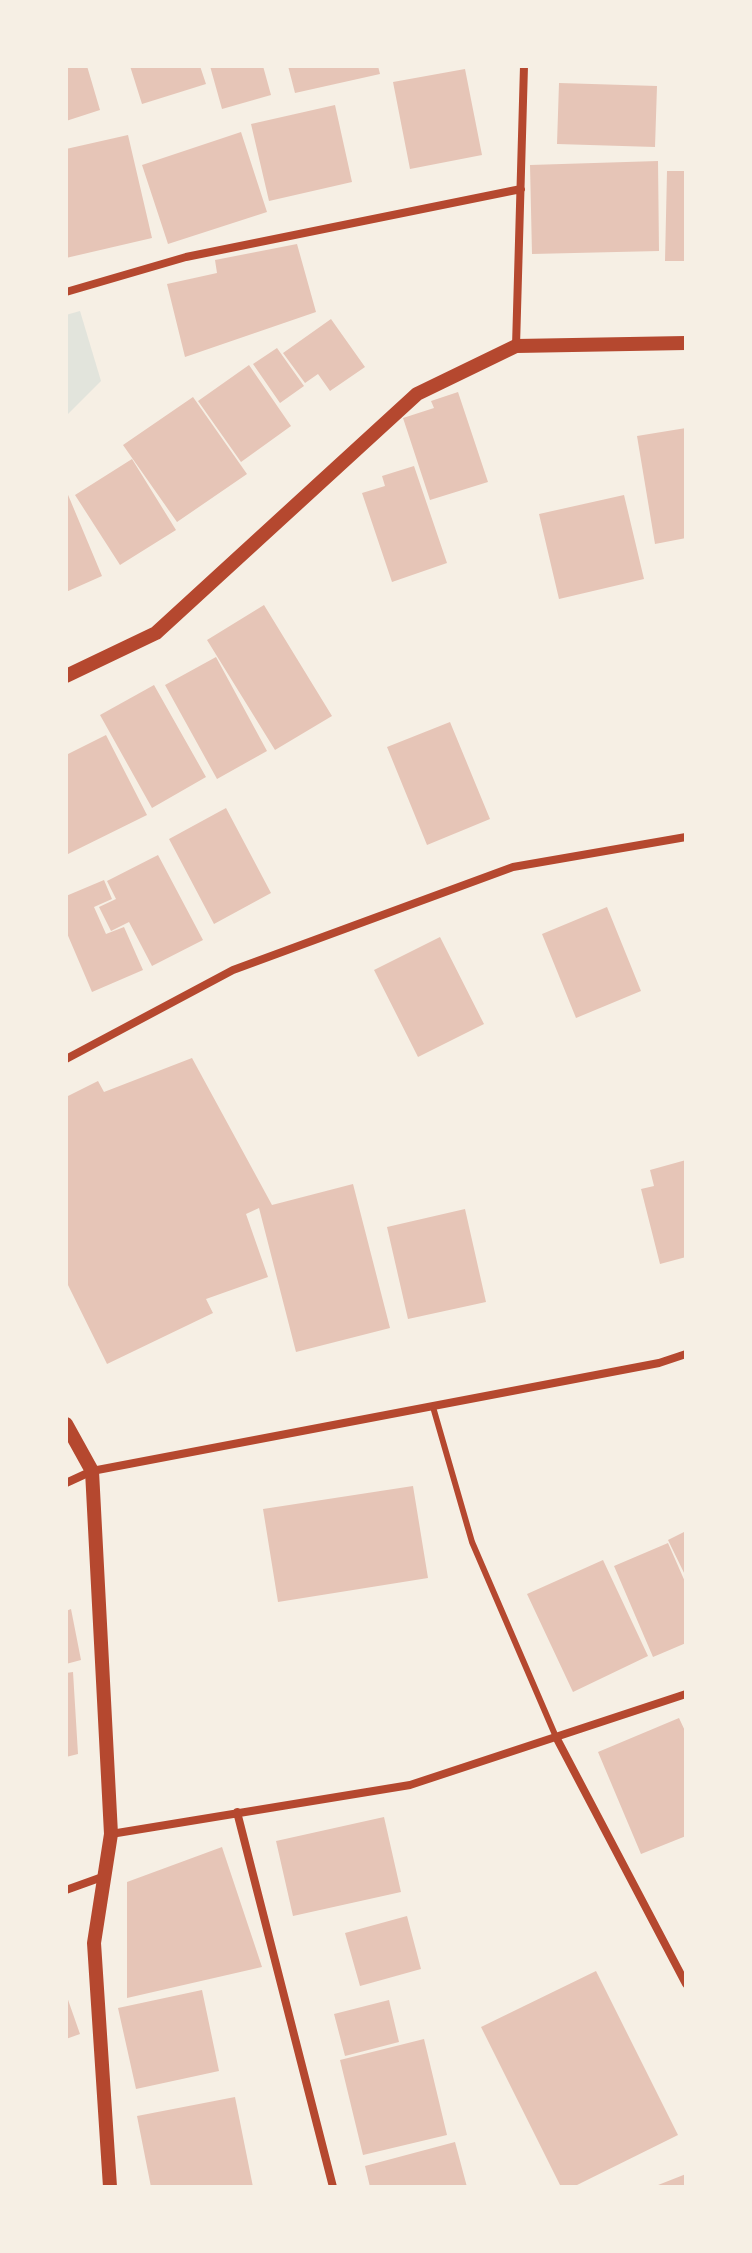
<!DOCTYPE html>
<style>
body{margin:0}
#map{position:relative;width:752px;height:2253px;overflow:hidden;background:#f6efe4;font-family:Raleway,sans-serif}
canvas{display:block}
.frame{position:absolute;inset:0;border:68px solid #f6efe4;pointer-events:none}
</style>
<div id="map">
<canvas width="752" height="2253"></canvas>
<div class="frame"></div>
</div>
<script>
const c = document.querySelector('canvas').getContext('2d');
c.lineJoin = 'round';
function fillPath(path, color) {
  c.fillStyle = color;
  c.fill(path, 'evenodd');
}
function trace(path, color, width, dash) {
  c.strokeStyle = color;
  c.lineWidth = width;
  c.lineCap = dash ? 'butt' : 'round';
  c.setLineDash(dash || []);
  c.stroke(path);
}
fillPath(new Path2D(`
 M80 311 101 381 66 416V315Z`), '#e2e4dc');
fillPath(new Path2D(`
 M66 66H87L100 110 66 121Z
 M130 66H200L206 84 142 104Z
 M210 66H263L271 95 222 109Z
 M288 66H378L380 74 295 93Z
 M465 69 482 155 410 169 393 82Z
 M559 83 657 86 655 147 557 144Z
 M335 105 352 182 269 201 251 124Z
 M241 132 267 212 168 244 142 165Z
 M128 135 152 238 66 258V149Z
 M658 161 659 251 532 254 530 165Z
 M667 171H686V261H665Z
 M297 244 316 312 185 357 167 284 217 273 215 260Z
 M331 319 365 367 330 391 318 374 305 383 283 353Z
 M277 348 304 386 280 403 253 364Z
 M249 365 291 426 241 462 198 401Z
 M458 392 488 482 430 500 403 418 434 408 431 401Z
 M193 397 247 474 177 522 123 445Z
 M686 428V538L655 544 637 436Z
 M132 459 176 530 120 565 75 495Z
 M414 466 447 563 392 582 362 493 385 486 382 476Z
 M66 490 102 576 66 592Z
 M624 495 644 579 559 599 539 514Z
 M264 605 332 716 275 750 207 640Z
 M216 657 267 751 217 779 165 685Z
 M154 685 206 777 152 808 100 715Z
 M450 722 490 819 427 845 387 747Z
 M106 735 147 815 66 855V755Z
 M226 808 271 893 214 924 169 839Z
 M158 855 203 940 152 966 129 922 111 931 99 907 116 899 107 881Z
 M104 880 112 899 94 907 106 934 124 927 143 970 92 992 66 931V896Z
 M607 907 641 991 576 1018 542 934Z
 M440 937 484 1024 418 1057 374 970Z
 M192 1058 272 1205 353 1184 390 1328 296 1352 259 1208 246 1214 268 1277 206 1299 213 1313 107 1364 66 1281V1097L98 1081 104 1092Z
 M686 1160V1257L660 1264 641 1189 654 1186 650 1170Z
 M465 1209 486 1302 408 1319 387 1227Z
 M413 1486 428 1578 278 1602 263 1509Z
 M686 1531V1577L668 1540Z
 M668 1543 686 1584V1643L653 1657 614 1566Z
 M603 1560 648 1656 573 1692 527 1594Z
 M71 1609 81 1660 66 1664V1611Z
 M73 1672 78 1754 66 1757V1673Z
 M679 1718 686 1733V1836L641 1854 598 1752Z
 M384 1817 401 1892 293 1916 276 1841Z
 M222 1847 262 1967 127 1998V1882Z
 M407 1916 421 1969 360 1986 345 1933Z
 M596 1971 678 2135 573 2187H561L481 2027Z
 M202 1990 219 2071 136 2089 118 2008Z
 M66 1994 80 2034 66 2039Z
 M389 2000 399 2042 345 2056 334 2014Z
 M424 2039 447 2135 363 2155 340 2060Z
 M235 2097 253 2187H151L137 2116Z
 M455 2142 467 2187H370L365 2166Z
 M686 2174V2187H653Z`), '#e6c5b7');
trace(new Path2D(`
 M433 1407 472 1542 556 1737`), '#b5482f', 6);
trace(new Path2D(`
 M66 292 186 257 521 189
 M516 346 524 66
 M66 1059 233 970 513 867 686 837
 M66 1483 92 1471 659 1363 686 1354
 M556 1737 686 1984
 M237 1812 333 2187
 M111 1834 410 1785 686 1694
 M66 1890 105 1876`), '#b5482f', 8);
trace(new Path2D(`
 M66 676 156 633 417 394 516 346 686 343
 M66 1424 92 1471 111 1834 94 1943 110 2187`), '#b5482f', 14);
</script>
